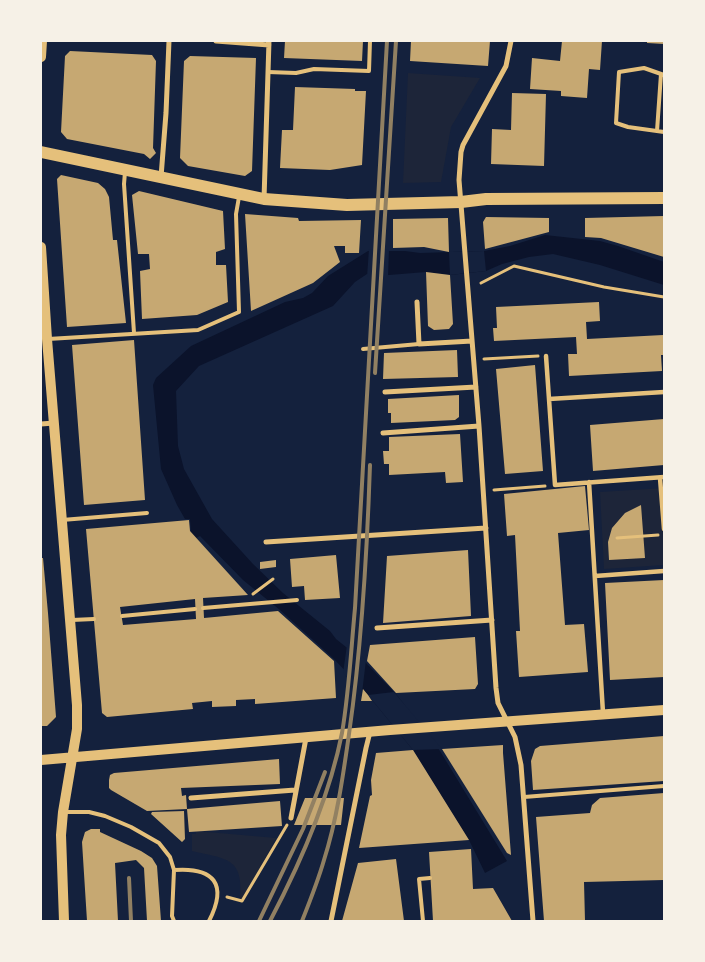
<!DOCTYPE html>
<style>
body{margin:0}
#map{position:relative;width:705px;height:962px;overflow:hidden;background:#14213d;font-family:Merriweather,serif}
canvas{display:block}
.frame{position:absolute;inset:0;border:42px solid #f6f1e7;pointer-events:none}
</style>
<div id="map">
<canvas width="705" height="962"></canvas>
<div class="frame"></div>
</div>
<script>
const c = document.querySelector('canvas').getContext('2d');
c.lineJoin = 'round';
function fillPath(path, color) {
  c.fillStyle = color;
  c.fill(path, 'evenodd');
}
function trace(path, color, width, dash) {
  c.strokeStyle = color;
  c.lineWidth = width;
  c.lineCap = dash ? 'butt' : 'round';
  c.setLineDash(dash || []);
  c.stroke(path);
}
fillPath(new Path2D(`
 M408 73 480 78 451 127 441 182 403 183Z
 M664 488V565L604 569 600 492Z
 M196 831 276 838 242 901 240 899C244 857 226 859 192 851V834H196Z`), '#1d2539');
fillPath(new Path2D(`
 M545 235 600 241 618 246 664 262V285L600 265 553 254 529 257 502 264 486 271 450 275 426 272 389 275 367 274 355 282 333 306 199 366 176 391 178 446 184 469 212 519 253 564 283 593 330 631 336 639 366 663 396 694 440 751 507 861 485 873 469 840 413 750 368 695 334 659 280 610 243 580 200 536 196 538 191 532 190 519H185L177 505 161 469 153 385 156 378 191 346 285 302 303 298 312 293 328 276 368 251H405L420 253 484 251 510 246Z`), '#0b132b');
fillPath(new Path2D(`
 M369 249 389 250 388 277H367Z
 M484 251 486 271 450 275 449 252Z
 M347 645 366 660 362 693 343 673Z
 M394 692 442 749 413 750 368 695Z`), '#14213d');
fillPath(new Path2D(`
 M285 41H363L362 61 284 58Z
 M411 41H490L488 66 410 61Z
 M562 41H602L600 70 589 69 587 98 561 96V91L530 89 532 58 560 61Z
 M647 41H664V44L647 43Z
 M70 51 152 55 156 61 153 148 156 153 150 159 144 154 67 139 61 132 65 56Z
 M190 56 256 58 252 171 245 176 188 166 180 158 184 61Z
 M295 87 355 89V91H366L362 165 330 170 280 168 282 130H293Z
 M512 93 546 94 544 166 491 164 492 129 511 130Z
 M61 175 98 183 105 189 109 197 113 240H117L126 323 67 327 57 179Z
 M139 191 223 211 225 249 216 252V265H226L228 302 197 315 142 319 140 271 150 269 149 254H138L132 195Z
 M245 214 298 218 299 221 361 220 359 253H345V246H334L340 262 313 283 251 311Z
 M664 216V257L601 238 585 237V218Z
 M486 217 549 218V232L485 249 483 222Z
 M448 218 449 252 424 247 393 248V219Z
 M426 272 450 275 453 324 449 329 434 330 428 326Z
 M599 302 600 321 586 322 587 339 663 335 664 355H661L662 371 569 376 568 354H577L576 337 494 341 493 328H497L496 307Z
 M134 340 145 500 84 505 72 345Z
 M457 350 458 377 383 379 384 353Z
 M535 365 543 471 505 474 496 369Z
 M459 395V417L455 420 391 423V413H388V399Z
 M664 419V465L593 471 590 425Z
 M460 434 463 482 446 483 445 472 389 475V464H384L383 451H389V437Z
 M585 486 589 530 558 533 565 625 584 624 588 672 519 677 516 631H520L515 535 507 536 504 494Z
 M641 505 645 558 609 560 608 542 612 528 625 513Z
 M189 520 190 531 248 595 203 598 204 618 278 611 334 661 336 698 255 704V699L236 700V706L212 707V701L192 703 193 709 107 717 102 713 86 529ZM195 599 196 619 123 625 120 607Z
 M468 550 471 616 383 623 387 556Z
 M336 555 340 598 305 600 304 586 292 587 290 559Z
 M41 558H43L48 613 56 717 47 726H41Z
 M276 560V567L260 569V562Z
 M664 580V677L610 680 605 583Z
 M475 637 478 684 475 689 396 693 367 661 370 645Z
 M363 689 368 695 372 701H361Z
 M664 736V781L533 790 531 761 535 749 540 746Z
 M503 745V753L511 855 507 853 442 749Z
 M413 750 469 840 359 848 370 796 372 795 371 780 376 753Z
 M279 759 280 784 181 788 182 796 186 795 187 809 147 811 111 790 109 788V780L110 775 114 773Z
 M664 793V880L584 882 585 921H544L536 817 590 813 592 805 600 798Z
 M305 798H344L341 825H294Z
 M280 801 282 826 189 832 187 809Z
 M184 811 185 839 182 842 151 814 152 812Z
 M91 829H100V832L141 851 152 858 157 866 161 921H147L144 868 136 860 115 863 118 921H87L82 842 85 832Z
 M471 849 473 889 493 888 512 921H433L429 852Z
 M396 859 404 921H342L358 863Z`), '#c6a872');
trace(new Path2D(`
 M481 283 514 266 604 287 664 297
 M484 359 538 356
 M494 490 545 486
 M617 538 658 535
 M253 594 273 579
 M227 897 242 901 287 825`), '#e5c07b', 3);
trace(new Path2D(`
 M268 72 296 73 314 69 369 71 370 41
 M664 75 644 68 619 72 616 123 628 127 664 132
 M657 131 661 74
 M125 172 124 184 134 333
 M48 339 198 330 239 312 236 214 239 197
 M363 349 419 344
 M62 520 147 513
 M203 608 297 600
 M122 616 195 609
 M72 620 94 619
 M524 797 664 786
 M65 812H89L105 816 131 827 159 843 170 857 174 870 172 916 174 921
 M174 870C214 867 228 884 209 921
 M423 921 419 879 430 878`), '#e5c07b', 4);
trace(new Path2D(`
 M546 356 555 485 664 477
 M549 399 664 392
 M660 478 664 529
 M589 482 603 713
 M595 576 664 571`), '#e5c07b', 4.5);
trace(new Path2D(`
 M216 41 269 45
 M511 41 506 66 463 145 461 152 459 180 479 426 496 688 498 703 515 737 521 765 533 921
 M161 177 166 113 169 41
 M264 199 269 41
 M417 302 419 344 472 341
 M385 392 476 387
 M41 424 54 423
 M383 433 479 426
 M266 542 486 528
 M377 628 492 620
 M191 798 295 790
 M291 818 306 738
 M331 921 366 748 370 732`), '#e5c07b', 5);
trace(new Path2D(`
 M41 57 42 41
 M41 247 47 339 77 705V729L63 812 61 835 64 921
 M41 760 390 730 664 710`), '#e5c07b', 10);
trace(new Path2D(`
 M41 152 264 199 347 205 461 202 486 199 664 198`), '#e5c07b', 12);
trace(new Path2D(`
 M375 373 396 41
 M129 878 131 921
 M259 921 303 829 325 772
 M270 921C301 862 329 799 342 733 349 692 351 650 355 608L387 41
 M302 921C310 901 318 881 324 860 337 819 343 776 349 734 362 644 367 555 370 465`), '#918062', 4);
</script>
